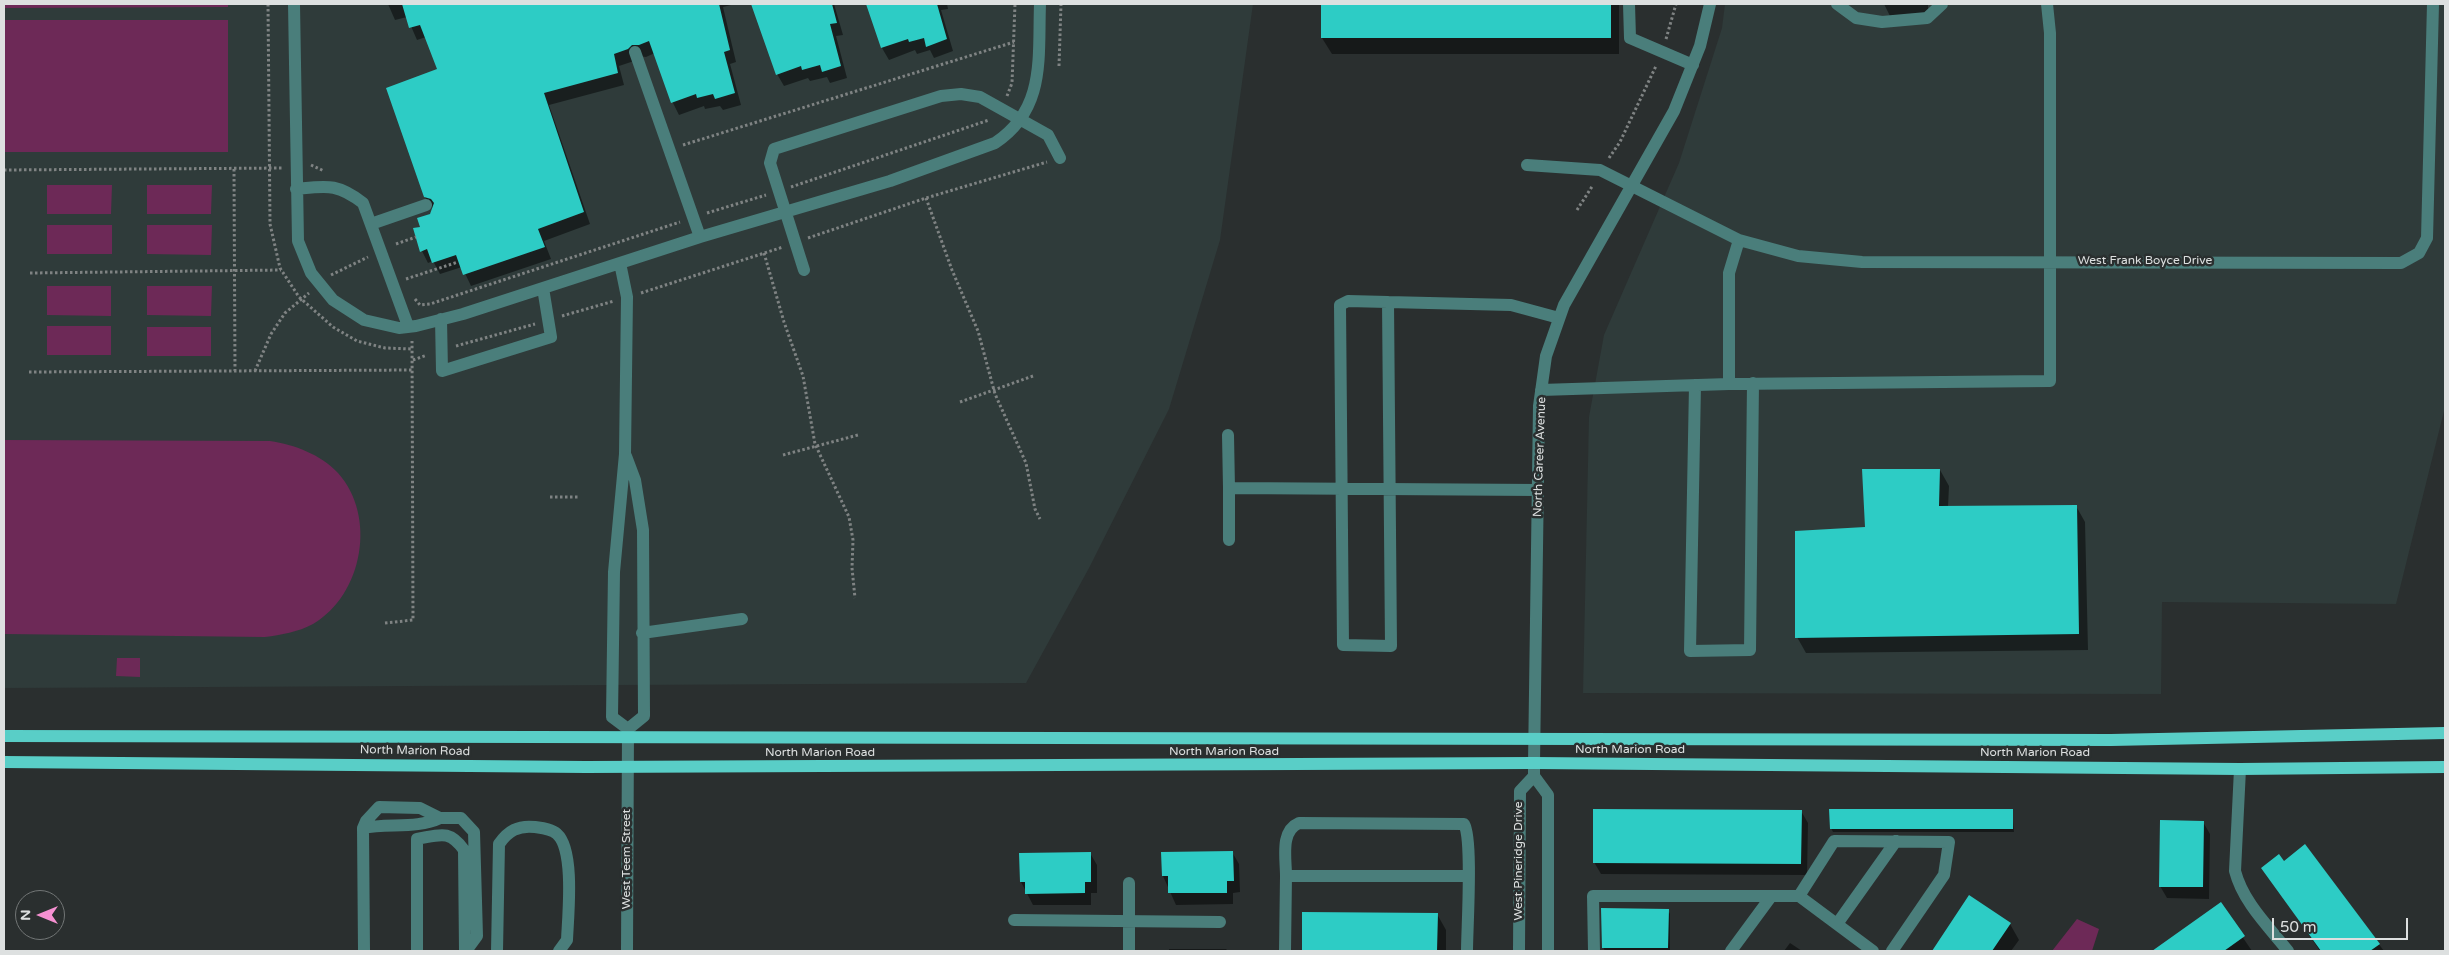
<!DOCTYPE html>
<style>
body{margin:0}
#map{position:relative;width:2449px;height:955px;overflow:hidden;background:#2a2f2f;font-family:"Varela Round",sans-serif}
canvas{display:block}
.frame{position:absolute;inset:0;border:5px solid #dde0e0;pointer-events:none}
.north{position:absolute;left:15px;top:890px;width:50px;height:50px;box-sizing:border-box;background:#2a2f2f;border:1px solid #727676;border-radius:50%;rotate:270deg;font-size:14px;font-weight:700;line-height:20px;text-align:center;color:#dde0e0}
.north::after{content:'';display:block;margin:auto;width:18px;height:22px;background:#f590d1;clip-path:polygon(50% 0,100% 100%,50% 72%,0 100%)}
.scale{position:absolute;left:2272px;top:918px;width:136px;height:22px;box-sizing:border-box;border:2px solid #dde0e0;border-top:0;padding-left:6px;font-size:15px;line-height:18px;white-space:nowrap;color:#dde0e0;-webkit-text-stroke:4px #2a2f2f;paint-order:stroke}
</style>
<div id="map">
<canvas width="2449" height="955"></canvas>
<div class="frame"></div>
<div class="north">N</div>
<div class="scale">50 m</div>
</div>
<script>
const c = document.querySelector('canvas').getContext('2d');
c.lineJoin = 'round';
function fillPath(path, color) {
  c.fillStyle = color;
  c.fill(path, 'evenodd');
}
function trace(path, color, width, dash) {
  c.strokeStyle = color;
  c.lineWidth = width;
  c.lineCap = dash ? 'butt' : 'round';
  c.setLineDash(dash || []);
  c.stroke(path);
}
function drawText(font, color, halo, rows, align = 'center') {
  c.font = font + ' "Varela Round",sans-serif';
  c.lineWidth = 5;
  c.setLineDash([]);
  c.textBaseline = 'middle';
  c.strokeStyle = halo;
  c.fillStyle = color;
  for (const [text, x, y, turn = 0] of rows) {
    c.save();
    c.translate(x, y);
    c.rotate((+turn || 0) * Math.PI / 180);
    c.textAlign = isNaN(turn) ? turn : align;
    if (halo) c.strokeText(text, 0, 0);
    c.fillText(text, 0, 0);
    c.restore();
  }
}
fillPath(new Path2D(`
 M4 4H1253L1220 240 1169 409 1089 568 1026 683 4 688Z
 M1725 4H2445V407L2396 604 2162 602 2161 694 1583 693 1589 417 1604 335 1679 163 1722 28Z`), '#2f3b3a');
fillPath(new Path2D(`
 M4 4H228V7L4 8Z
 M4 20H228V152H4Z
 M47 185H112L111 214H47Z
 M147 185H212L211 214H147Z
 M47 225H112V254H47Z
 M147 225H212L211 255 147 254Z
 M47 286H111V316L47 315Z
 M147 286H212L211 316 147 315Z
 M47 326H111V355H47Z
 M147 327H211V356H147Z
 M4 440 270 441C295 445 320 454 338 473 377 516 363 595 313 624 298 632 281 635 265 637L4 634Z
 M117 658H140V677L116 676Z
 M2077 919 2099 929 2092 951H2052Z`), '#6d2957');
fillPath(new Path2D(`
 M388 4H735L723 7 736 62 730 64 741 105 723 110 720 106 705 109 704 106 679 115 673 103 655 53 646 57 639 56 634 61 619 66 624 85 549 105 590 224 544 241 551 259 471 286 462 267 440 274 433 261 428 263 422 251 415 229 421 227 433 210 425 197 438 70 426 37 417 40 407 17 395 20Z
 M753 4H834L843 35 836 36 847 78 830 83 827 77 810 81 808 78 784 86 777 74Z
 M868 4H947L948 9 941 10 953 51 934 58 930 50 917 54 915 50 889 60 882 48Z
 M1322 4H1619V54H1332L1322 38Z
 M1884 4H1928V22H1893Z
 M1940 470 1949 486 1948 507 2076 506 2085 522 2088 650 1806 653 1797 637 1867 528Z
 M2012 810 2014 832H1833L1831 828Z
 M1801 811 1808 823 1807 875 1601 874 1594 862Z
 M2203 822 2210 834 2209 899 2167 898 2160 886Z
 M2305 846 2384 951H2320L2263 868 2284 862Z
 M1232 852 1239 864 1240 892 1233 893V904L1176 905 1163 876Z
 M1090 853 1097 865V893H1091V905H1033L1021 882Z
 M1969 897 2010 924 2019 940 2011 951H1933Z
 M2220 904 2252 951H2154Z
 M1668 910 1670 914V951H1605L1603 947Z
 M1303 913 1437 914 1446 930V951H1304Z
 M1790 943 1802 951H1784Z
 M1169 949H1226L1228 951H1169Z
 M1022 950H1090V951H1022Z`), '#0007');
fillPath(new Path2D(`
 M402 4H719L730 50 724 52 735 93 715 99 713 94 697 98 696 94 671 103 649 41 639 45H632L628 49 614 54 618 73 544 93 584 212 538 229 545 247 463 275 456 255 432 263 427 249 420 252 413 228 420 227 417 218 430 214 434 203 431 199 424 197 386 88 437 69 420 25 409 28Z
 M751 4H832L837 23 830 24 841 66 822 72 820 65 802 70 801 66 776 75Z
 M866 4H937L947 39 926 47 924 38 909 42 908 39 881 48Z
 M1321 4H1611V38H1321Z
 M1862 469H1940L1939 506 2077 505 2079 634 1795 638V531L1865 527Z
 M1593 809 1802 810 1801 864 1593 863Z
 M1829 809H2013V829H1830Z
 M2160 820 2204 821 2203 887H2159Z
 M2305 844 2380 944 2370 951H2321L2261 868 2279 854 2284 861Z
 M1233 851 1234 881H1227V893H1168V876H1162L1161 852Z
 M1091 852V882H1085V893L1025 894V882H1020L1019 853Z
 M1969 895 2011 923 1992 951H1932Z
 M2221 902 2245 936 2224 951H2152Z
 M1601 908 1669 909 1668 948H1602Z
 M1302 912 1438 913 1437 951H1302Z`), '#2dccc5');
trace(new Path2D(`
 M268 4 270 224 280 268 299 297 333 327 357 341 385 348 412 349
 M1666 39 1676 4
 M1059 66 1061 4
 M1007 96 1012 83 1015 4
 M683 145 1014 42
 M1609 158 1620 142 1656 66
 M311 165 324 171
 M234 169 235 371
 M4 170 283 168
 M791 187 989 120
 M926 198 952 270 978 331 995 394 1026 463 1035 509 1040 519
 M1577 210 1593 185
 M707 213 766 195
 M808 238 926 198 1047 162
 M396 244 416 237
 M764 253 784 322 803 376 815 444 849 517 853 540 852 568 855 598
 M30 273 281 270
 M331 275 368 257
 M406 279 458 262
 M641 293 783 247
 M415 299 420 305 430 304 680 222
 M562 316 614 301
 M456 346 535 324
 M413 360 427 355
 M255 371 271 334 285 313 309 293
 M29 372 413 370
 M960 402 1033 376
 M783 455 858 435
 M550 497H580
 M385 623 413 620 412 341`), '#7f8383', 3, [2.5, 2.5]);
trace(new Path2D(`
 M294 4 298 241 311 273 333 300 364 320 399 328 416 326 463 314 700 237 890 181 995 143C1046 109 1038 58 1040 4
 M1629 4 1630 38 1693 65
 M1837 4 1856 18 1882 22 1927 18 1942 4
 M635 52 700 237
 M1527 165 1600 170 1739 240 1798 256 1862 262 2401 263 2419 253 2427 238 2433 4
 M296 189C327 186 337 183 363 203L408 326
 M371 224 426 205
 M620 263 627 297 625 454 614 572 612 717 628 729
 M804 270 770 163 774 149 941 96 961 94 980 97 1048 135 1060 158
 M1388 302 1348 301 1340 305 1343 645 1391 646 1388 302 1511 305 1559 318
 M441 319 442 371 551 337 543 288
 M1729 384 2050 381V33L2047 4
 M1695 385 1690 651 1750 650 1753 383
 M1541 390 1729 384V273L1739 240
 M1228 435 1229 488 1538 490
 M626 456 635 480 643 530 644 716 628 729
 M1229 488V540
 M642 633 742 619
 M2240 769 2235 871C2243 902 2268 926 2288 951
 M363 828C389 823 417 829 440 818
 M1129 883V951
 M1014 920 1220 922
 M1837 924 1896 841
 M364 951 363 828 366 821 379 807 420 808 440 818H461L474 832 477 936 466 951
 M417 951V839C440 835 449 829 464 850L465 951
 M497 951 499 844C508 831 518 825 535 827 542 828 552 829 557 834 575 850 568 916 567 940L559 951
 M627 951 628 729
 M1285 951 1286 876
 M1467 951C1467 928 1473 839 1464 824L1299 823C1280 831 1286 858 1286 876H1468
 M1519 951 1520 791 1534 776
 M1548 951V795L1534 776V763L1539 406 1546 356 1564 305 1674 111 1700 46 1710 4
 M1594 951 1593 896H1799
 M1731 951 1770 898
 M1873 951 1799 896 1834 841 1949 842 1944 875 1892 951`), '#4a7e7b', 12);
trace(new Path2D(`
 M4 736 2111 740 2445 733
 M4 762 586 767 1534 763 2240 769 2445 767`), '#59cec7', 12);
drawText('12px', '#dde0e0', '#2a2f2f', [
 ["West Frank Boyce Drive",2145,261],
 ["North Career Avenue",1540,457,-88],
 ["North Marion Road",1630,750],
 ["North Marion Road",415,751,1],
 ["North Marion Road",1224,752],
 ["North Marion Road",820,753],
 ["North Marion Road",2035,753],
 ["West Teem Street",627,859,-90],
 ["West Pineridge Drive",1519,861,-90]
]);
</script>
